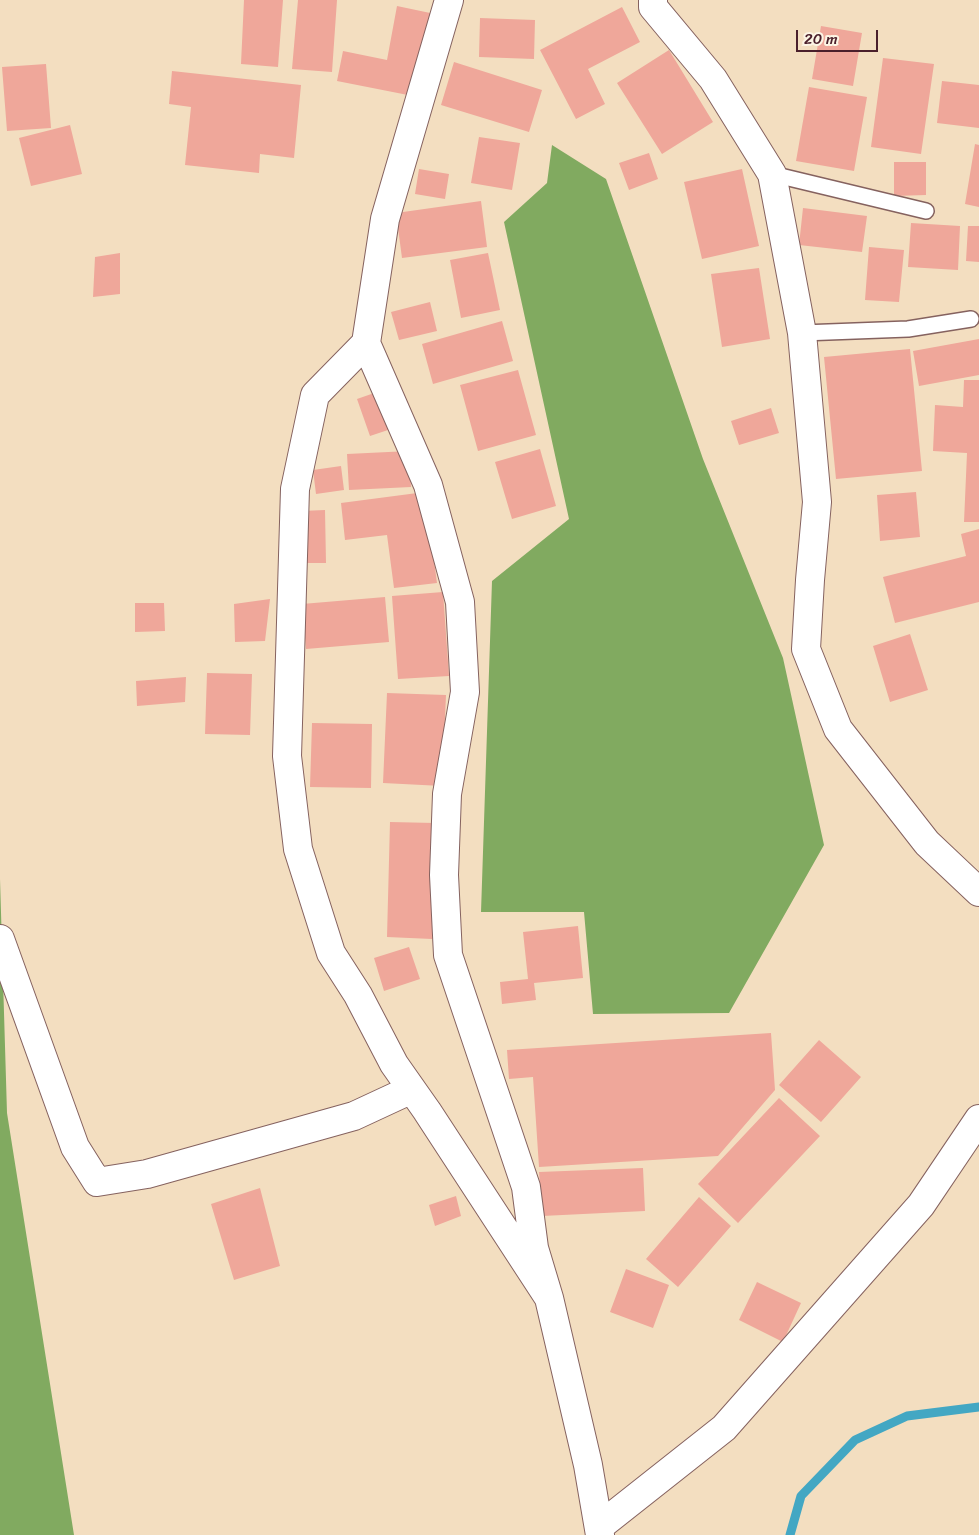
<!DOCTYPE html>
<style>
body{margin:0}
#map{position:relative;width:979px;height:1535px;overflow:hidden;background:#f3dec0;font-family:Sriracha,sans-serif}
canvas{display:block}
.scale{position:absolute;left:796px;top:30px;width:82px;height:22px;box-sizing:border-box;border:2px solid #4a1f2b;border-top:0;padding-left:6px;font-size:15px;line-height:18px;white-space:nowrap;color:#4a1f2b;-webkit-text-stroke:4px #fcf5e5;paint-order:stroke}
</style>
<div id="map">
<canvas width="979" height="1535"></canvas>
<div class="scale">20 m</div>
</div>
<script>
const c = document.querySelector('canvas').getContext('2d');
c.lineJoin = 'round';
function fillPath(path, color) {
  c.fillStyle = color;
  c.fill(path, 'evenodd');
}
function trace(path, color, width, dash) {
  c.strokeStyle = color;
  c.lineWidth = width;
  c.lineCap = dash ? 'butt' : 'round';
  c.setLineDash(dash || []);
  c.stroke(path);
}
fillPath(new Path2D(`
 M552 145 606 179 703 459 783 658 824 845 729 1013 593 1014 584 912H481L492 581 569 519 504 222 547 183Z
 M0 879 7 1113 74 1535H0Z`), '#81aa60');
trace(new Path2D(`
 M790 1535 801 1496 855 1440 907 1416 979 1407`), '#43a7c3', 9);
fillPath(new Path2D(`
 M244 0H283L278 67 241 64Z
 M298 0H337L332 72 292 69Z
 M397 6 435 14 418 97 337 81 343 51 387 60Z
 M622 7 640 42 588 69 605 104 576 119 540 50Z
 M480 18 535 20 534 59 479 57Z
 M821 26 862 33 853 86 812 79Z
 M669 50 713 122 662 154 617 83Z
 M883 58 934 64 921 154 871 147Z
 M454 62 542 90 529 132 441 105Z
 M46 64 51 128 7 131 2 67Z
 M172 71 301 85 294 158 260 154 259 173 185 165 191 107 169 104Z
 M942 81 979 85V128L937 123Z
 M809 87 867 97 854 171 796 161Z
 M70 125 82 174 31 186 19 138Z
 M479 137 520 143 512 190 471 183Z
 M975 144 979 145V207L965 204Z
 M649 153 658 179 629 190 619 163Z
 M894 162H926V195L894 196Z
 M419 169 449 174 445 199 415 194Z
 M742 169 759 246 702 259 684 182Z
 M481 201 487 247 402 258 396 213Z
 M803 208 867 216 862 252 799 245Z
 M911 223 960 226 958 270 908 267Z
 M968 226H979V262L966 261Z
 M869 247 904 250 899 302 865 300Z
 M120 253V294L93 297 95 257Z
 M488 253 500 310 461 318 450 260Z
 M759 268 770 339 722 347 711 274Z
 M430 302 437 331 399 340 391 312Z
 M502 321 513 361 433 384 422 344Z
 M979 339V375L919 386 913 351Z
 M910 349 922 471 836 479 824 357Z
 M518 370 536 435 478 451 460 385Z
 M964 380H979V522H964L967 453 933 451 935 405 963 407Z
 M380 391 394 428 370 436 357 399Z
 M771 408 779 433 739 445 731 421Z
 M540 449 556 506 512 519 495 462Z
 M409 451 411 487 349 490 347 454Z
 M341 466 344 490 316 494 313 470Z
 M425 492 437 583 394 588 387 535 345 540 341 503Z
 M916 492 920 537 880 541 877 495Z
 M325 510 326 563H301V511Z
 M979 529V602L895 623 883 577 966 556 961 534Z
 M443 592 449 676 398 679 392 596Z
 M385 597 389 642 306 649 302 604Z
 M270 599 265 641 235 642 234 604Z
 M135 603H164L165 631 135 632Z
 M910 634 928 690 890 702 873 646Z
 M207 673 252 674 250 735 205 734Z
 M186 677 185 702 137 706 136 681Z
 M387 693 446 695 442 786 383 783Z
 M312 723 372 724 371 788 310 787Z
 M390 822 435 823 432 939 387 937Z
 M578 926 583 978 534 983 536 1000 502 1004 500 982 528 979 523 932Z
 M409 947 420 979 384 991 374 958Z
 M771 1033 775 1090 718 1156 539 1167 533 1077 509 1079 507 1050Z
 M819 1040 861 1077 821 1122 779 1085Z
 M779 1098 820 1136 738 1223 698 1184Z
 M643 1168 645 1211 542 1216 539 1172Z
 M260 1188 280 1266 234 1280 211 1204Z
 M456 1196 461 1216 435 1226 429 1205Z
 M699 1197 731 1226 678 1287 646 1259Z
 M626 1269 669 1285 653 1328 610 1312Z
 M757 1282 801 1303 783 1342 739 1320Z`), '#efa79a');
const lane = new Path2D(`
 M772 174 926 211
 M802 333 908 329 971 319`);
const street = new Path2D(`
 M449 0 385 219 366 343 428 485 460 602 465 692 447 794 444 875 448 955 526 1187 534 1248 549 1298
 M653 0V7L713 79 772 174 802 333 817 502 810 580 806 649 838 729 927 843 979 892
 M366 343 315 395 295 489 287 756 298 849 331 953 358 995 394 1064 427 1111 549 1298 588 1465 600 1535
 M0 939 75 1147 97 1182 147 1174 354 1116 410 1090
 M600 1526 724 1428 921 1205 979 1119`);
trace(lane, '#85625f', 18);
trace(street, '#85625f', 30);
trace(lane, '#fff', 15);
trace(street, '#fff', 28);
</script>
